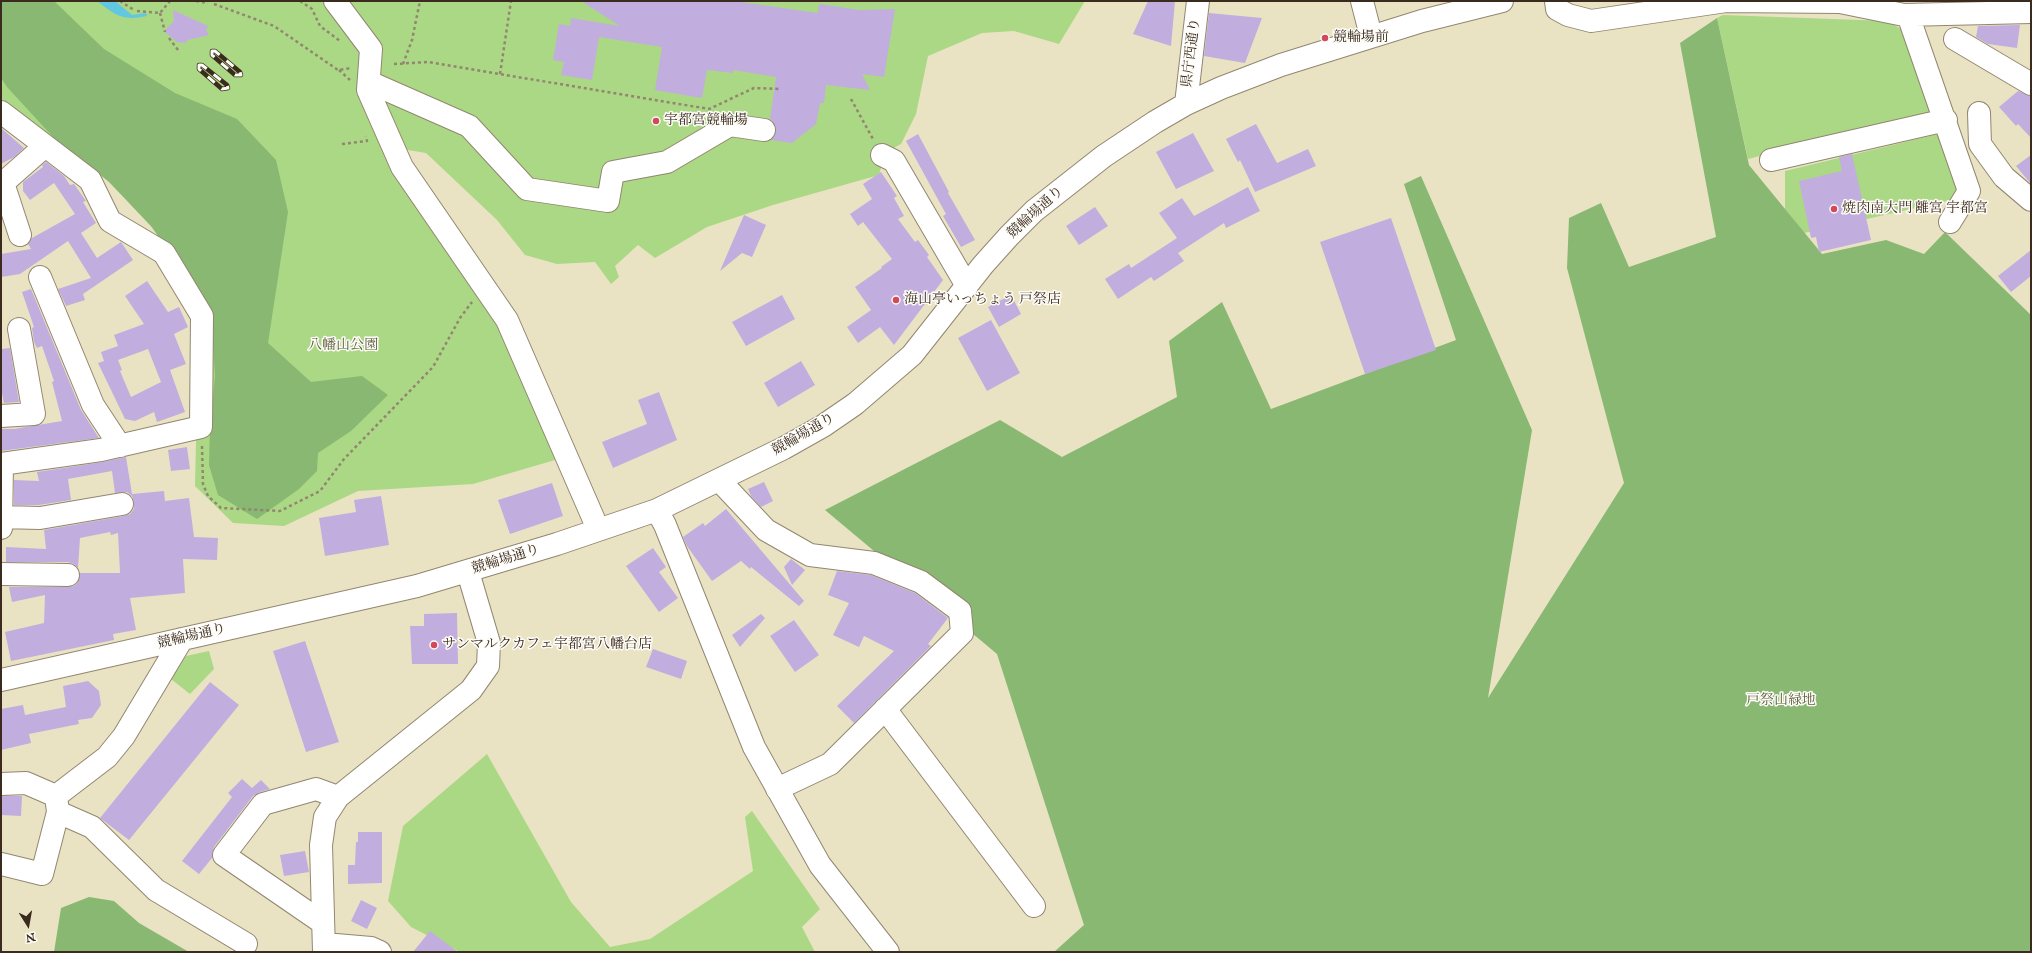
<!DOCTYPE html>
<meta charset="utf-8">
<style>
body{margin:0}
#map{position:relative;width:2032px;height:953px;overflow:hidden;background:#eae3c3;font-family:"IM FELL English",serif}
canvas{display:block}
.frame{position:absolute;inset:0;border:2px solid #3b2a1e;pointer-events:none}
.north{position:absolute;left:8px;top:905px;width:40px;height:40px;-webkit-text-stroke:3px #fdfcf7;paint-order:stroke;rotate:169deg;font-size:11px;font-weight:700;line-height:16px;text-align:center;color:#3b2a1e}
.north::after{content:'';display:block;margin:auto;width:14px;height:18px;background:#3b2a1e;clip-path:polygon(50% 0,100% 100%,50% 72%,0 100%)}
</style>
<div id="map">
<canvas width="2032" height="953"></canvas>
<div class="frame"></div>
<div class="north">N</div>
</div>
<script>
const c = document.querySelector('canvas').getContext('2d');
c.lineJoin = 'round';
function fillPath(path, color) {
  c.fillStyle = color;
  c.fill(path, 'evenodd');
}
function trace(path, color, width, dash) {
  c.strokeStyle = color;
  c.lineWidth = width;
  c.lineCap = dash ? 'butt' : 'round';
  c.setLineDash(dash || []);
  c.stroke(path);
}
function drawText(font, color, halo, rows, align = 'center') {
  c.font = font + ' "IM FELL English","Noto Serif JP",serif';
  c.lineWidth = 3;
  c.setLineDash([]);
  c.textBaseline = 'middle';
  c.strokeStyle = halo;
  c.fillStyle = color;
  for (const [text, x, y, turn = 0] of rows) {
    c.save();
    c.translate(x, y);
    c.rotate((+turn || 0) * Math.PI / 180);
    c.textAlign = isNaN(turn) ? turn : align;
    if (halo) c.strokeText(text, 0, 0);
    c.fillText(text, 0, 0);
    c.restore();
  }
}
fillPath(new Path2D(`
 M1 1H1085L1059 44 1014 31 982 33 928 56 916 114 901 144 885 153 879 175 773 205 707 227 655 258 638 245 615 266 619 277 611 284 595 262 557 264 525 255 497 220 426 153 402 149 501 318 555 460 473 484 358 491 284 526 233 523 195 486 198 352 186 264 104 176 1 99Z
 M1723 15 1888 21 1904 31 1933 112 1748 159 1717 18Z
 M1938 134 1963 192 1956 199 1804 233 1785 209V171Z
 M209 651 214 669 190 694 171 679 186 656Z
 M487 754 571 902 610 947 650 939 753 871 745 817 752 811 820 909 802 927 815 952H460L411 927 388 901 403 826Z`), '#abd884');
fillPath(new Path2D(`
 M1 1H54L104 49 175 93 237 119 276 160 288 212 268 343 311 382 362 376 388 395 351 431 318 453 317 471 299 489 257 519 218 495 209 465 210 426 215 376 211 312 151 226 109 182 54 138 7 87 1 78Z
 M1717 18 1749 165 1822 254 1886 240 1924 254 1945 232 2031 315V952H1054L1084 925 997 654 825 510 1000 420 1062 457 1177 397 1169 341 1222 302 1271 409 1456 340 1404 184 1421 176 1532 430 1488 698 1624 483 1567 268 1569 218 1601 203 1629 267 1716 237 1680 43Z
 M89 897 114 901 139 923 189 952H54L61 908Z`), '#88b872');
fillPath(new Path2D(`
 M97 1H115L132 15 146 13 147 16C122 21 117 16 97 1Z`), '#62c7e0');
fillPath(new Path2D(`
 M581 1H733L818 13 819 4 859 10 895 9 884 77 862 74 870 90 826 85 824 103H820L816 124 792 143 771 140 776 131 775 125 770 119 776 77 733 70V73L707 70 702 98 655 90 662 47 599 37 592 80 561 75 564 62 553 60 559 24 570 26 571 18 620 26Z
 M1148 1H1175L1171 46 1133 34Z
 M173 10 208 26 206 30 209 35 188 40 185 43 177 42 164 31 174 21Z
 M1209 13 1262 18 1245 63 1204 56Z
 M2020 25 2017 48 1988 44 1976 37 1978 26Z
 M2018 91 2031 96V138L2018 124 2016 126 1999 107Z
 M1256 124 1277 163 1308 149 1316 166 1255 192 1240 160 1238 162 1226 139Z
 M1 128 24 148 14 157 1 164Z
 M1193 133 1214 171 1176 189 1156 152Z
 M918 134 949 192 948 193 975 240 961 247 943 216 946 214 906 141Z
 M1852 154 1871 240 1819 252 1816 237 1811 238 1799 181 1842 171 1839 157Z
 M2031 155V184L2016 166Z
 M46 162 64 176 70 185 74 184 86 201 83 202 96 223 81 233 97 258 121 242 133 260 83 294 85 300 66 306 58 289 91 278 68 241 20 274 1 277V254L31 249 28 244 32 238 75 214 54 183 30 200 23 191V182L43 167 42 165Z
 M881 172 897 196 894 198 904 216 898 219 915 242 918 240 929 255 927 257 943 280 894 345 880 327 858 343 847 327 871 310 855 287 882 268 881 267 892 259 863 222 858 226 850 214 872 199 863 184Z
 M1248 187 1260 211 1226 228 1224 223 1178 253 1184 261 1154 281 1151 277 1118 299 1105 279 1129 264 1131 268 1177 238 1159 213 1182 198 1194 216Z
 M1095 207 1108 226 1079 245 1066 226Z
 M744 215 766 225 752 257 742 253 720 271Z
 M1391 218 1436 350 1365 374 1320 242Z
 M2031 250V276L2011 292 1998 276Z
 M147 281 168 312 179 307 188 327 174 334 186 364 170 370 185 412 157 422 154 412 135 421 125 419 98 363 104 361 101 352 118 346 114 335 144 324 125 296ZM148 349 161 382 131 397 120 371 122 370 118 360Z
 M31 289 81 410 99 438 1 451V429H14L62 421 52 382 54 381 42 346 37 348 34 342 32 328 34 327 22 292Z
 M782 295 795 319 746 346 732 322Z
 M1011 295 1021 314 999 327 988 307Z
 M991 320 1020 373 987 391 958 338Z
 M10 348 19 402 4 403 1 388V349Z
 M801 361 815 385 778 407 764 383Z
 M659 392 677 440 613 468 602 442 647 424 638 400Z
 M187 447 190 469 171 471 168 450Z
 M126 457 132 494 164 491 165 501 189 498 194 537 218 538 217 560 183 559 185 593 130 598 136 630 113 634 114 640 11 661 5 632 44 623 45 595 12 602 9 587H68L74 586 78 582 80 573H120L118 533 111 535 110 532 80 538 78 568 74 564 68 562H6V547L46 549 44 530 124 516 130 514 134 509V502L132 496 127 492 115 493 112 471 68 479 71 500 39 505H14V480L39 481 37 472 103 462Z
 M764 482 773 501 761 507 751 496 748 489Z
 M552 483 563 516 510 534 498 500Z
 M381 496 389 545 325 556 319 518 356 512 354 500Z
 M726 509 804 601 799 606 751 567 750 569 741 561 712 581 687 546 683 537 703 523 705 526Z
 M653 548 666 567 659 572 678 598 659 612 626 566Z
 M791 559 805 570 792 585 784 567Z
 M837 571 871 575 915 593 948 618 928 644 931 646 854 723 837 706 894 651 864 636 859 647 833 635 849 603 828 595Z
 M457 613 458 664H412L410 626H424V614Z
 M761 614 765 618 740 647 732 635Z
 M794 620 819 655 795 672 770 636Z
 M305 641 339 742 306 752 273 651Z
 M653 649 687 661 681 679 646 667Z
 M88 681 99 691 101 705 92 718 78 720 79 724 29 734 31 743 1 750V709L23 705 25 715 66 707 63 686Z
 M210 682 239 705 129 840 100 818Z
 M242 779 252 788 261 780 270 789 260 792 253 796 214 847 212 858 199 874 182 861 232 797 228 793Z
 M1 796H22L21 816 1 815Z
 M358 832H382V883L348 884V865H355L356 842H358Z
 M305 851 309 872 284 876 280 855Z
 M361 900 377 908 367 929 351 921Z
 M430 931 458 952H413Z`), '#c2addf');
const minor = new Path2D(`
 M335 1 371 49 368 90 402 167 507 320 598 529
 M1362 1 1371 36
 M1556 1 1557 9 1568 15 1591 21 1726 1 1840 2 1904 15 2031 12
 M1908 15 1969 191 1950 222
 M1955 39 2031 84
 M369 82 469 126 527 189 608 201 613 172 667 162 730 125 764 130
 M1186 104 1198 1
 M1 112 90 180 110 221 164 253 202 316 201 427 101 450 1 464
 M1979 113 1980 144 2004 177 2031 200
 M882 155 894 161 967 286
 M1771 160 1946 120
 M20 235 3 183 45 146
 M40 277 93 405 120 446
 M1 416 34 414 19 329
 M719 480 766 530 810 555 874 563 921 582 960 611 962 633 830 764 777 789
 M657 510 665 525 754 747 820 865 888 952
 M1 517 40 518 122 504
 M1 528 2 464
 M1 574 68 575
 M1 680 417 586 557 544 657 510 784 448 823 426 855 404 912 355 983 265 1009 236 1034 211 1104 156 1155 122 1186 104 1221 88 1281 65 1422 21 1502 1
 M885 709 1034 906
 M1 784 26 783 56 796 107 757 124 736 182 639
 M56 796 58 812 92 827 156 890 246 944
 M1 864 42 874 58 812
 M323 923 224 855 263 804 316 789 338 797
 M324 944 371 948 380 952
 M324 952 321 845 325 817 338 797 471 690 488 666 489 643 468 572`);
trace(minor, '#928670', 24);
trace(new Path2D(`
 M120 1 134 10
 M196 1 208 3
 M300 1 312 9 320 26 340 41
 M214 4 274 26 338 70 352 68
 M137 11 160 13 170 1
 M160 13 165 32
 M169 38 178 50
 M394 64 428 62 709 109 754 88 780 89
 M403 64 412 40 420 1
 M339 70 350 80
 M500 74 511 1
 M851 99 873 139
 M342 144 367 141 366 136
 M202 446 203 484 208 496 221 508 280 511 320 491 344 459 433 367 460 318 472 302`), '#928670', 2.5, [3, 3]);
trace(minor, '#fff', 22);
const rail = new Path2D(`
 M212 51H215L240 72 241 75H235L212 55Z
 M199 65H202L227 85 228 88 222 89 199 69Z`);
trace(rail, '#3b2a1e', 4.5);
trace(rail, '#fdfcf7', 3, [9]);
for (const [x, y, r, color] of [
 [1325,38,4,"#d1495b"],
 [656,121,4,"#d1495b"],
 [1834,209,4,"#d1495b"],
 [896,300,4,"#d1495b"],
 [434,645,4,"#d1495b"]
]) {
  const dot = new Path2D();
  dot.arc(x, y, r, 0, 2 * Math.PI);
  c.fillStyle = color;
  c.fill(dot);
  trace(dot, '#fdfcf7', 1.5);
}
drawText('14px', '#3b2a1e', '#fdfcf7', [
 ["競輪場前",1333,38],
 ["宇都宮競輪場",664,121],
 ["焼肉南大門 離宮 宇都宮",1842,209],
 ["海山亭いっちょう 戸祭店",904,300],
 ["サンマルクカフェ宇都宮八幡台店",442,645]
], 'left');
drawText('14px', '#3b2a1e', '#fdfcf7', [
 ["県庁西通り",1192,53,-83],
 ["競輪場通り",1036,213,-42],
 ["競輪場通り",804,435,-30],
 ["競輪場通り",506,560,-17],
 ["競輪場通り",192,637,-13]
]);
drawText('14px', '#5d5e3d', '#fdfcf7', [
 ["八幡山公園",343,346],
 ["戸祭山緑地",1781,701]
]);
</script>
